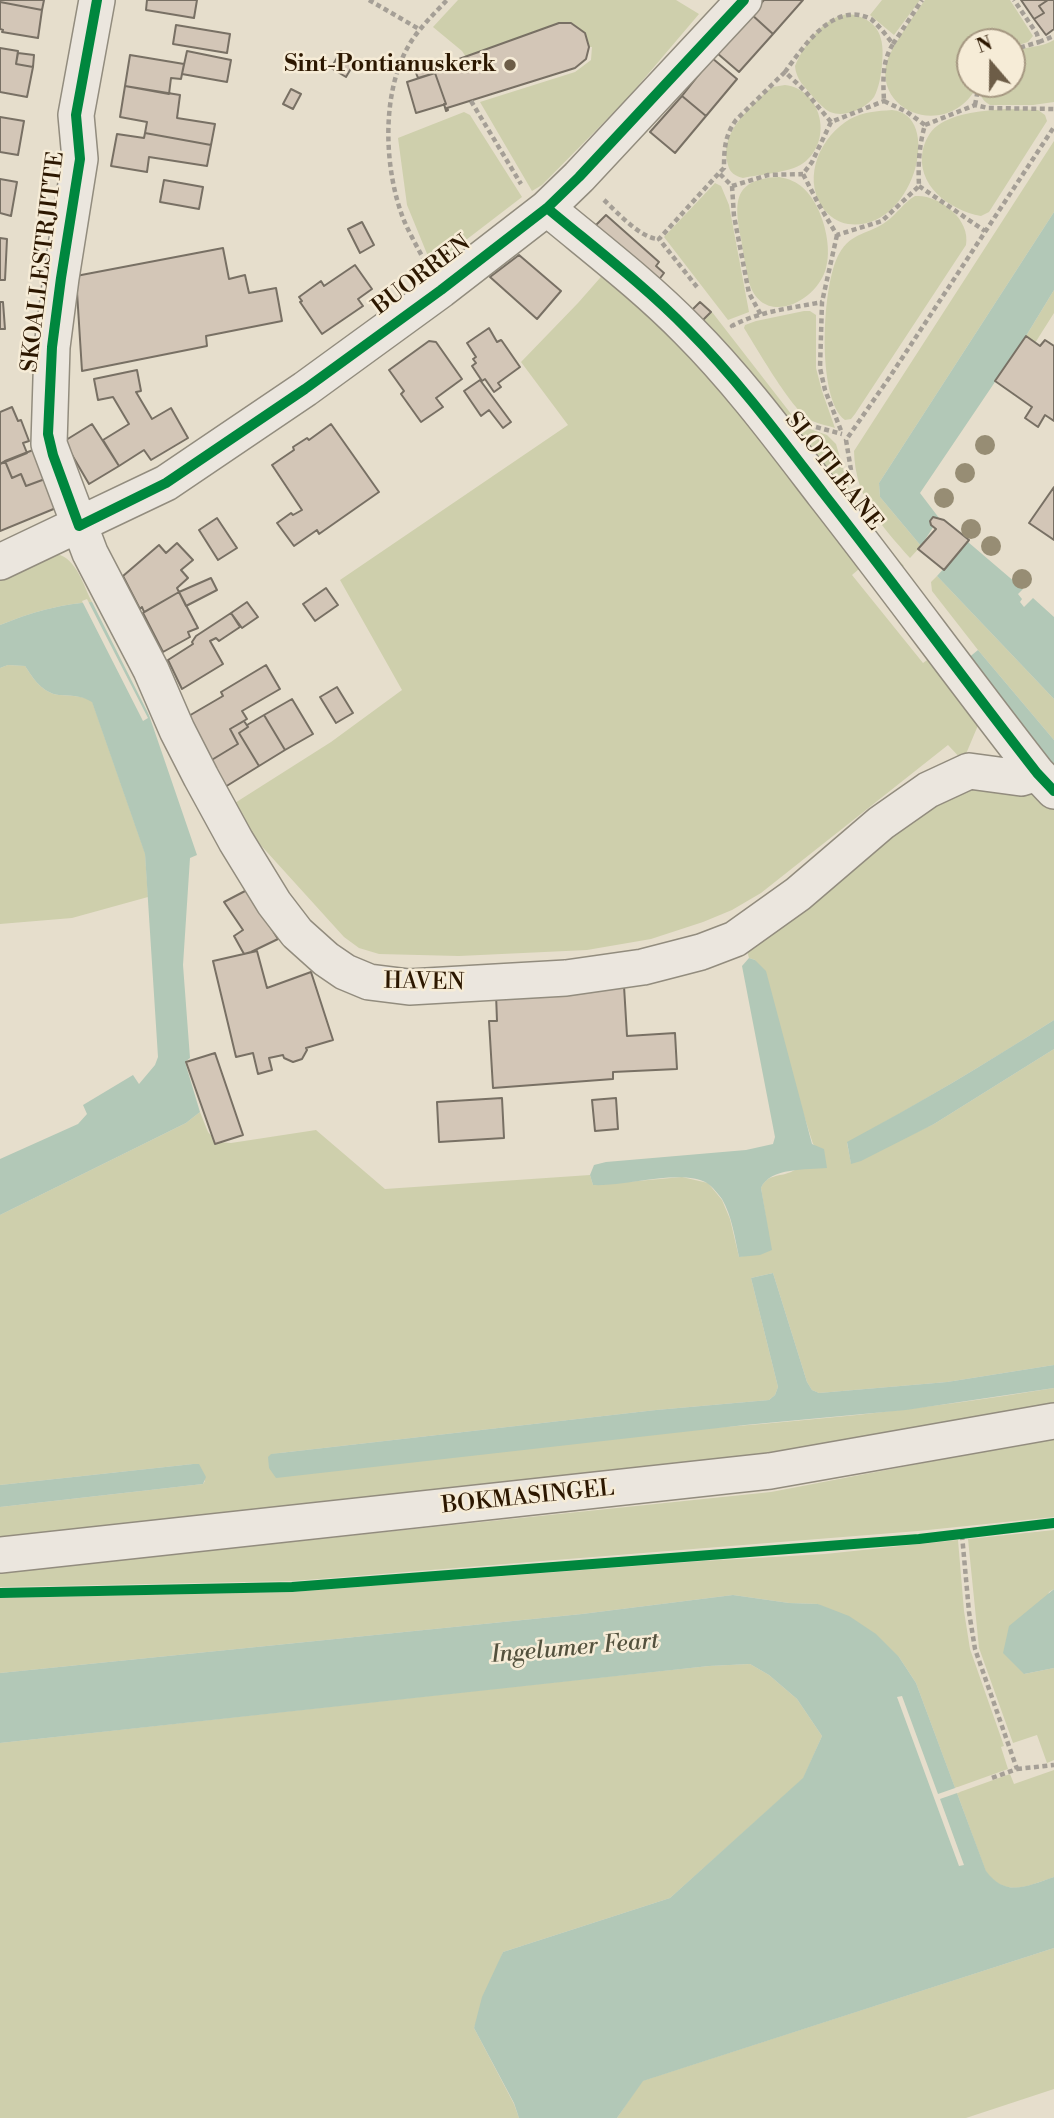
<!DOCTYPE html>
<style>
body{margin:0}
#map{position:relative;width:1054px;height:2118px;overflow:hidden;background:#e6decc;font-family:"Libre Bodoni",serif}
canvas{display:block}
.north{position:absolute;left:956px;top:28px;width:70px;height:70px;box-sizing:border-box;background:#f6ecd7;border:2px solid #a59781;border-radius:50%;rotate:340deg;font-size:19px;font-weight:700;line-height:28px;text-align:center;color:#2c1700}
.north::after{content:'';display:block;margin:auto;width:24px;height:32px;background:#6d5d47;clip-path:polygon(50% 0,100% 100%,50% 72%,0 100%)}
</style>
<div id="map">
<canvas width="1054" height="2118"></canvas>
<div class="north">N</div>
</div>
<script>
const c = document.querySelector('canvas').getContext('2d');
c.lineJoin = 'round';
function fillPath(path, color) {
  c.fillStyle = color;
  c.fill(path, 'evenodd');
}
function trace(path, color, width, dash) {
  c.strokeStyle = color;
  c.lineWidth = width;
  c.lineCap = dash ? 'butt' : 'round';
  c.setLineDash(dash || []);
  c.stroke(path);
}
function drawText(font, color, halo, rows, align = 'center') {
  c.font = font + ' "Libre Bodoni",serif';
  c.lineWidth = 5;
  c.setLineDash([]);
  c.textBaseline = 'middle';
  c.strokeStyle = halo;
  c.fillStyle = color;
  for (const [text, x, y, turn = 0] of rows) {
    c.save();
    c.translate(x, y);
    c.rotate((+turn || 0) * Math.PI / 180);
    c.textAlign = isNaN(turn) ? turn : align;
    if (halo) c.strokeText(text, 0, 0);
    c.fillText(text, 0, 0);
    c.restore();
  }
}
fillPath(new Path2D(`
 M458 0H676L699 14 626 100 542 185 532 191 480 102 575 72 591 60 592 47H589L585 33 572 23 466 57 462 51 433 27Z
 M882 0H920L894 35 870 15Z
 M925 0H1010L1033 36 1028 42 1012 47V42H970V84L978 85C950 139 877 115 886 65 889 50 915 14 925 0Z
 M849 14C879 19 885 37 882 65 881 75 879 88 874 97 865 109 845 118 830 112 824 109 819 103 814 98 805 87 796 80 795 66 804 45 824 16 849 14Z
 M1054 40V102L1033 105H990C981 100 979 94 981 84H1012V52C1026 46 1041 48 1054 40Z
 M785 85C821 89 833 138 806 161 793 173 761 174 743 178 735 176 730 173 728 165 718 134 749 109 767 91L773 87Z
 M1006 109 1038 110 1045 115 1047 121 989 212 981 216C949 210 915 185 923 149 925 141 930 131 937 126 956 112 984 111 1006 109Z
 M892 110C944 114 914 233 848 224 838 223 828 215 822 207 802 176 821 136 850 119 863 112 877 111 892 110Z
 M464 112 470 115 522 197 432 266 407 205 398 138Z
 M1054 141V212L879 483 880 497 921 546 910 558C881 525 855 498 854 451Z
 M779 177C799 180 810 192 818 209 826 226 831 250 826 268 817 303 762 328 749 282 746 268 743 253 741 238 734 202 733 179 779 177Z
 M715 183 721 186 729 205 749 312 728 320 664 237Z
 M915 196C939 194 971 219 966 245L855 414 851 419 845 420C816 399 822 283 839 254 852 231 869 235 887 221 897 214 904 202 915 196Z
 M607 270 656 310 866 563 852 575 923 663 938 652 979 723 963 761 948 745 761 893 732 910 703 922 651 939 587 950 459 956 379 954 359 948 344 937 227 808 331 742 402 690 340 580 568 425 521 362 578 303Z
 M1054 290V313L1035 343 1026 336Z
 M804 311H810L816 315V368L822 391 835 428C827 425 816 424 809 419 792 410 756 347 744 328L745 325 756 321Z
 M712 312 795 419 807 428 827 435 836 444 849 488 862 515 873 531 904 566 900 568 695 329Z
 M57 554C77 559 83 585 92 602 56 605 33 612 0 625V576Z
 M937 576 1054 699V740L978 650 932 591 931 582Z
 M8 665 25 666C33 678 42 693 59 695 72 696 80 695 92 701L145 853 148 897 72 918 0 924V668Z
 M964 782 1023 787 1054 806V1020C987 1063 918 1104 847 1143L851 1163 934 1124 1054 1049V1365L947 1382 819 1393 812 1390 807 1382 773 1273 751 1278 778 1387 775 1395 769 1400 656 1410 271 1454C532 1438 796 1432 1054 1388V1406L764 1456 0 1539V1507L203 1484 205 1481 193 1464 0 1485V1215L186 1123 200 1112 208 1132 217 1142 231 1143 316 1130 385 1189 590 1175 593 1185 682 1177 708 1183 722 1200 730 1219 739 1257 771 1250 761 1188C767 1174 779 1177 791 1172 801 1168 810 1155 818 1148L813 1144 755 960 749 958 745 943Z
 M1054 1438V1517L918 1531 293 1581 0 1587V1572L771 1492Z
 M1054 1530V1589L1049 1592 1024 1674 1054 1668V1760L1047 1763 1037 1735 1013 1743 979 1648 968 1539Z
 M958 1540 964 1611 970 1649 1004 1746 1001 1747 1008 1769 955 1788 916 1683 899 1657 818 1604 789 1603 733 1595 582 1614 0 1673V1598L292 1592 703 1561 825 1554Z
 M750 1664 769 1675 797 1699 822 1736 803 1779 670 1898 503 1952 474 2028 514 2104 519 2118H0V1743L510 1687 709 1666Z
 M1054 1770V1877C1027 1886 1006 1898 986 1872L957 1793 1010 1774 1014 1784Z
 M1054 1948V2089L966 2118H617L642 2081Z`), '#cecfac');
fillPath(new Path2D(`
 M1054 212V290L1026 336 920 493 939 518 921 546 880 497 879 483Z
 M968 542 1023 589 1018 594 1022 599 1020 602 1024 607 1033 598 1054 617V699L937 576Z
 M92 602 149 715 197 855 190 858 183 965 190 1058 185 1062 200 1112 186 1123 0 1215V1159L78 1124 87 1114 83 1105 133 1075 139 1084 155 1065 158 1057 145 854 92 702C80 695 72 696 59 695 42 693 33 678 25 666L8 665 0 668V625C33 612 56 605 92 602Z
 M978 650 1054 740V769L967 659Z
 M749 958 755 960 766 971 812 1144 824 1149 827 1168C807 1170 770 1167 761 1188L772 1250 760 1255 739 1257C735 1239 732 1216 722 1199 719 1195 712 1186 707 1183 681 1168 624 1187 593 1185L590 1175 594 1165 606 1162 746 1150 773 1144 775 1137 742 966Z
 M1054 1020V1049L934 1124 861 1161 851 1164 847 1142C918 1104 987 1063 1054 1020Z
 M773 1273 807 1382 812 1390 819 1393 947 1382 1054 1365V1388L906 1410 745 1425 276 1478 269 1468 268 1457 271 1454 656 1410 769 1400 775 1395 778 1387 751 1278Z
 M193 1464H199L206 1477 203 1484 0 1507V1485Z
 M1054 1589V1668L1024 1674 1003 1653 1009 1626Z
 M733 1595 789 1603 818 1604 849 1616 876 1634 899 1657 916 1683 986 1871C1006 1898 1027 1886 1054 1877V1948L643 2081 617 2118H519L514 2103 474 2028 482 1997 503 1952 670 1898 803 1778 822 1736 797 1699 769 1675 750 1664 709 1666 0 1743V1673L582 1614Z`), '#b2c8b7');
fillPath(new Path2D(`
 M87 599 148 718 143 721 82 601Z
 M902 1696 938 1794 958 1787 960 1792 940 1799 964 1865 959 1866 897 1697Z`), '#e6decc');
const building = new Path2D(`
 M0 0H44L42 10 0 2Z
 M147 0H197L194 18 146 10Z
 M764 0H803L773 34 751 14Z
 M1021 0H1048L1039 6 1044 13 1034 19Z
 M1048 0H1054V29L1046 35 1034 19 1044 13 1039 6Z
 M0 2 42 10 38 38 2 32 3 30 0 29Z
 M751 14 773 34 739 72 717 53Z
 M559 23H571L585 33 589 47 586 59 575 68 447 108 448 110 446 111 444 104H446L435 73 418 78 414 68 431 62 434 68Z
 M176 25 230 34 227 53 173 44Z
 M0 48 18 51 16 64 33 67 27 97 0 92Z
 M187 51 231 60 227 82 182 74Z
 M341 51 356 60 346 77 331 68Z
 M18 53 34 55 33 67 16 64Z
 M130 55 184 64 181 79 171 78 169 94 125 86Z
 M712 58 737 79 706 116 682 96Z
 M435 73 446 104 416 113 407 82Z
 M125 86 180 95 177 118 215 124 211 145 145 133 147 122 120 117Z
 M291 89 301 94 293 109 283 104Z
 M682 96 706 116 675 153 650 132Z
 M0 117 24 121 18 155 0 152Z
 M145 133 211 145 207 166 149 157 147 172 111 166 117 134 144 138Z
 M0 179 17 182 11 216 0 213Z
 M164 180 203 187 199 209 160 202Z
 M606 215 659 262 656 266 664 273 652 289 588 233Z
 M362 222 374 245 360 253 348 229Z
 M0 238 7 239 5 280H0Z
 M223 248 229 279 245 275 249 293 276 288 282 321 206 336 207 346 82 371 76 276Z
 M519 255 561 291 537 319 490 277Z
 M355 265 372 289 358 299 363 306 322 334 300 302 302 301 299 297 321 281 324 286Z
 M0 302H3L5 329H0Z
 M700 302 711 312 696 327 686 316Z
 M489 328 497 342 501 340 502 341 520 367 498 383 501 387 494 392 485 379 482 381 472 366 476 363 473 359 476 357 467 343Z
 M1026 336 1040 346 1045 340 1054 346V421L1045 415 1038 427 1025 418 1032 407 995 381Z
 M429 341 436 342 462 379 436 398 443 407 421 422 401 394 404 391 389 370Z
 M137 370 141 391 136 392 152 419 171 408 188 438 151 460 144 450 119 466 103 440 129 424 113 397 98 400 94 379Z
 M480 380 511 422 503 428 489 410 481 416 464 391Z
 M12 407 18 421 21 420 29 441 23 443 27 453 0 464V412Z
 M92 424 119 466 89 484 68 448 66 440Z
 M331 424 379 492 319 534 317 530 294 546 277 523 291 513 293 515 302 510 272 465 294 450 293 447 307 438 309 440Z
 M33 450 45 479 26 486 21 474 12 478 5 461Z
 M5 461 12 478 21 474 26 486 45 479 56 508 0 531V464Z
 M1054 487V540L1029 523Z
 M933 517 944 520 969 540 944 570 918 549 936 529 931 525 930 521Z
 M217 518 237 548 218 560 199 530Z
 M177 543 193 560 181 570 188 578 177 588 179 592 144 612 142 607 140 609 123 576 159 545 166 553Z
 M211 578 217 590 186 606 179 592Z
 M326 588 338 605 315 621 303 604Z
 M179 592 198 628 188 632 190 637 163 652 143 613Z
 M247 602 258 617 242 628 231 613Z
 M231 613 240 627 219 641 216 638 210 641 223 664 182 689 168 660 193 644 192 642 196 636Z
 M266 665 280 689 242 711 247 719 230 729 238 744 210 761 187 717 223 696 221 692Z
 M337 687 353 713 336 723 320 697Z
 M292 699 313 734 285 750 264 715Z
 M264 715 285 750 259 766 239 733 248 727 247 725Z
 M244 721 248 727 239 733 259 766 225 787 210 761 238 744 230 729Z
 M247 890 278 939 251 952 244 954 234 936 243 930 224 902Z
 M257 951 267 988 311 972 333 1040 306 1048 307 1050 302 1059 293 1062 284 1058 283 1055 269 1058 272 1070 258 1074 253 1053 236 1057 213 961Z
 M624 986 627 1036 675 1033 677 1069 613 1072V1079L493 1088 489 1021H497L496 994Z
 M215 1053 243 1135 215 1144 186 1062Z
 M502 1098 504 1138 439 1142 437 1102Z
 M616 1098 618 1129 595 1131 592 1100Z`);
fillPath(building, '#d3c6b7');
trace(building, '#787064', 2);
const minor = new Path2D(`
 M97 0 76 115 80 159 61 278 52 347 49 444 90 553 151 670 177 730 201 777 236 841 274 903 297 933 326 959 345 972 369 982 409 987 566 978 643 967 674 959 701 952 735 939 798 894 881 823 928 790 969 771 1021 778 1037 773
 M547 208C595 248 645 286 688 330 738 380 781 438 824 494 896 586 965 681 1037 773L1054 791
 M0 562 166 483 305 389 441 290 547 208 579 177 744 0
 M0 1555 770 1471 1054 1421`);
trace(minor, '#928c7e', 38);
trace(new Path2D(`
 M369 0 419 29
 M1039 42 1054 36
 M893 44 922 0
 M1012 50 1039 42 1037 34 1014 0
 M785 72 736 120C725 135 724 149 724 168L719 173 732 186 768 175 803 174
 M471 101 521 184
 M884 101 907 112 925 125C919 145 918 166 919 186L882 221 837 235 819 205 803 174 812 162 831 122Z
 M975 105 979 84
 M831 122 805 91 785 72C803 47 834 0 871 19 879 26 886 35 893 44 882 61 883 80 884 101
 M925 125 975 105 988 108 1054 109
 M732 186 734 216 747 283 749 293 761 315
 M919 186 985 231
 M604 200C617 212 641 239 659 239
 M837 235 822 302 820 368 825 390 842 433
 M425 262C418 248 409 233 403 218 384 168 381 93 409 45 419 28 434 14 447 0
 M697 287 659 239 719 173
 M733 327 732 326C759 311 793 308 822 302
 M816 427 842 434
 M851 470 846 440 889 378 1054 127
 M962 1535 969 1612 975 1649 1017 1769 989 1779
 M1017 1769 1054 1765`), '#a59f96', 4.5, [5, 3.5]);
trace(minor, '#ebe6de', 35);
trace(new Path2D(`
 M97 0 76 115 80 159 61 278 52 347 48 434 53 455 79 526 166 483 305 389 441 290 547 208 579 177 744 0
 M547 208C595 248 645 286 688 330 738 380 781 438 824 494 896 586 965 681 1037 773L1054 791
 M0 1593 292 1587 919 1539 1054 1523`), '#00873e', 10);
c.fillStyle = '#978d74';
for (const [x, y] of [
 [985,445],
 [965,473],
 [944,498],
 [971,529],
 [991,546],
 [1022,579]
]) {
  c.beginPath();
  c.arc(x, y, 10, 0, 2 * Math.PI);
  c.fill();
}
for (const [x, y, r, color] of [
 [510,65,7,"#6d5d47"]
]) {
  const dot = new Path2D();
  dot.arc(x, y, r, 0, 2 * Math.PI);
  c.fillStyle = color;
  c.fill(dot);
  trace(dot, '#f6ecd7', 2.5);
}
drawText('bold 23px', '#2c1700', '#f6ecd7', [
 ["Sint-Pontianuskerk",496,65]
], 'right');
drawText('23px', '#2c1700', '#f6ecd7', [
 ["SKOALLESTRJITTE",44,262,-83],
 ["BUORREN",422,276,-37],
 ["SLOTLEANE",833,472,52],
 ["HAVEN",424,983,1],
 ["BOKMASINGEL",528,1498,-6]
]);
drawText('italic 24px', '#53513d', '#f6ecd7', [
 ["Ingelumer Feart",575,1649,-5]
]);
</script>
